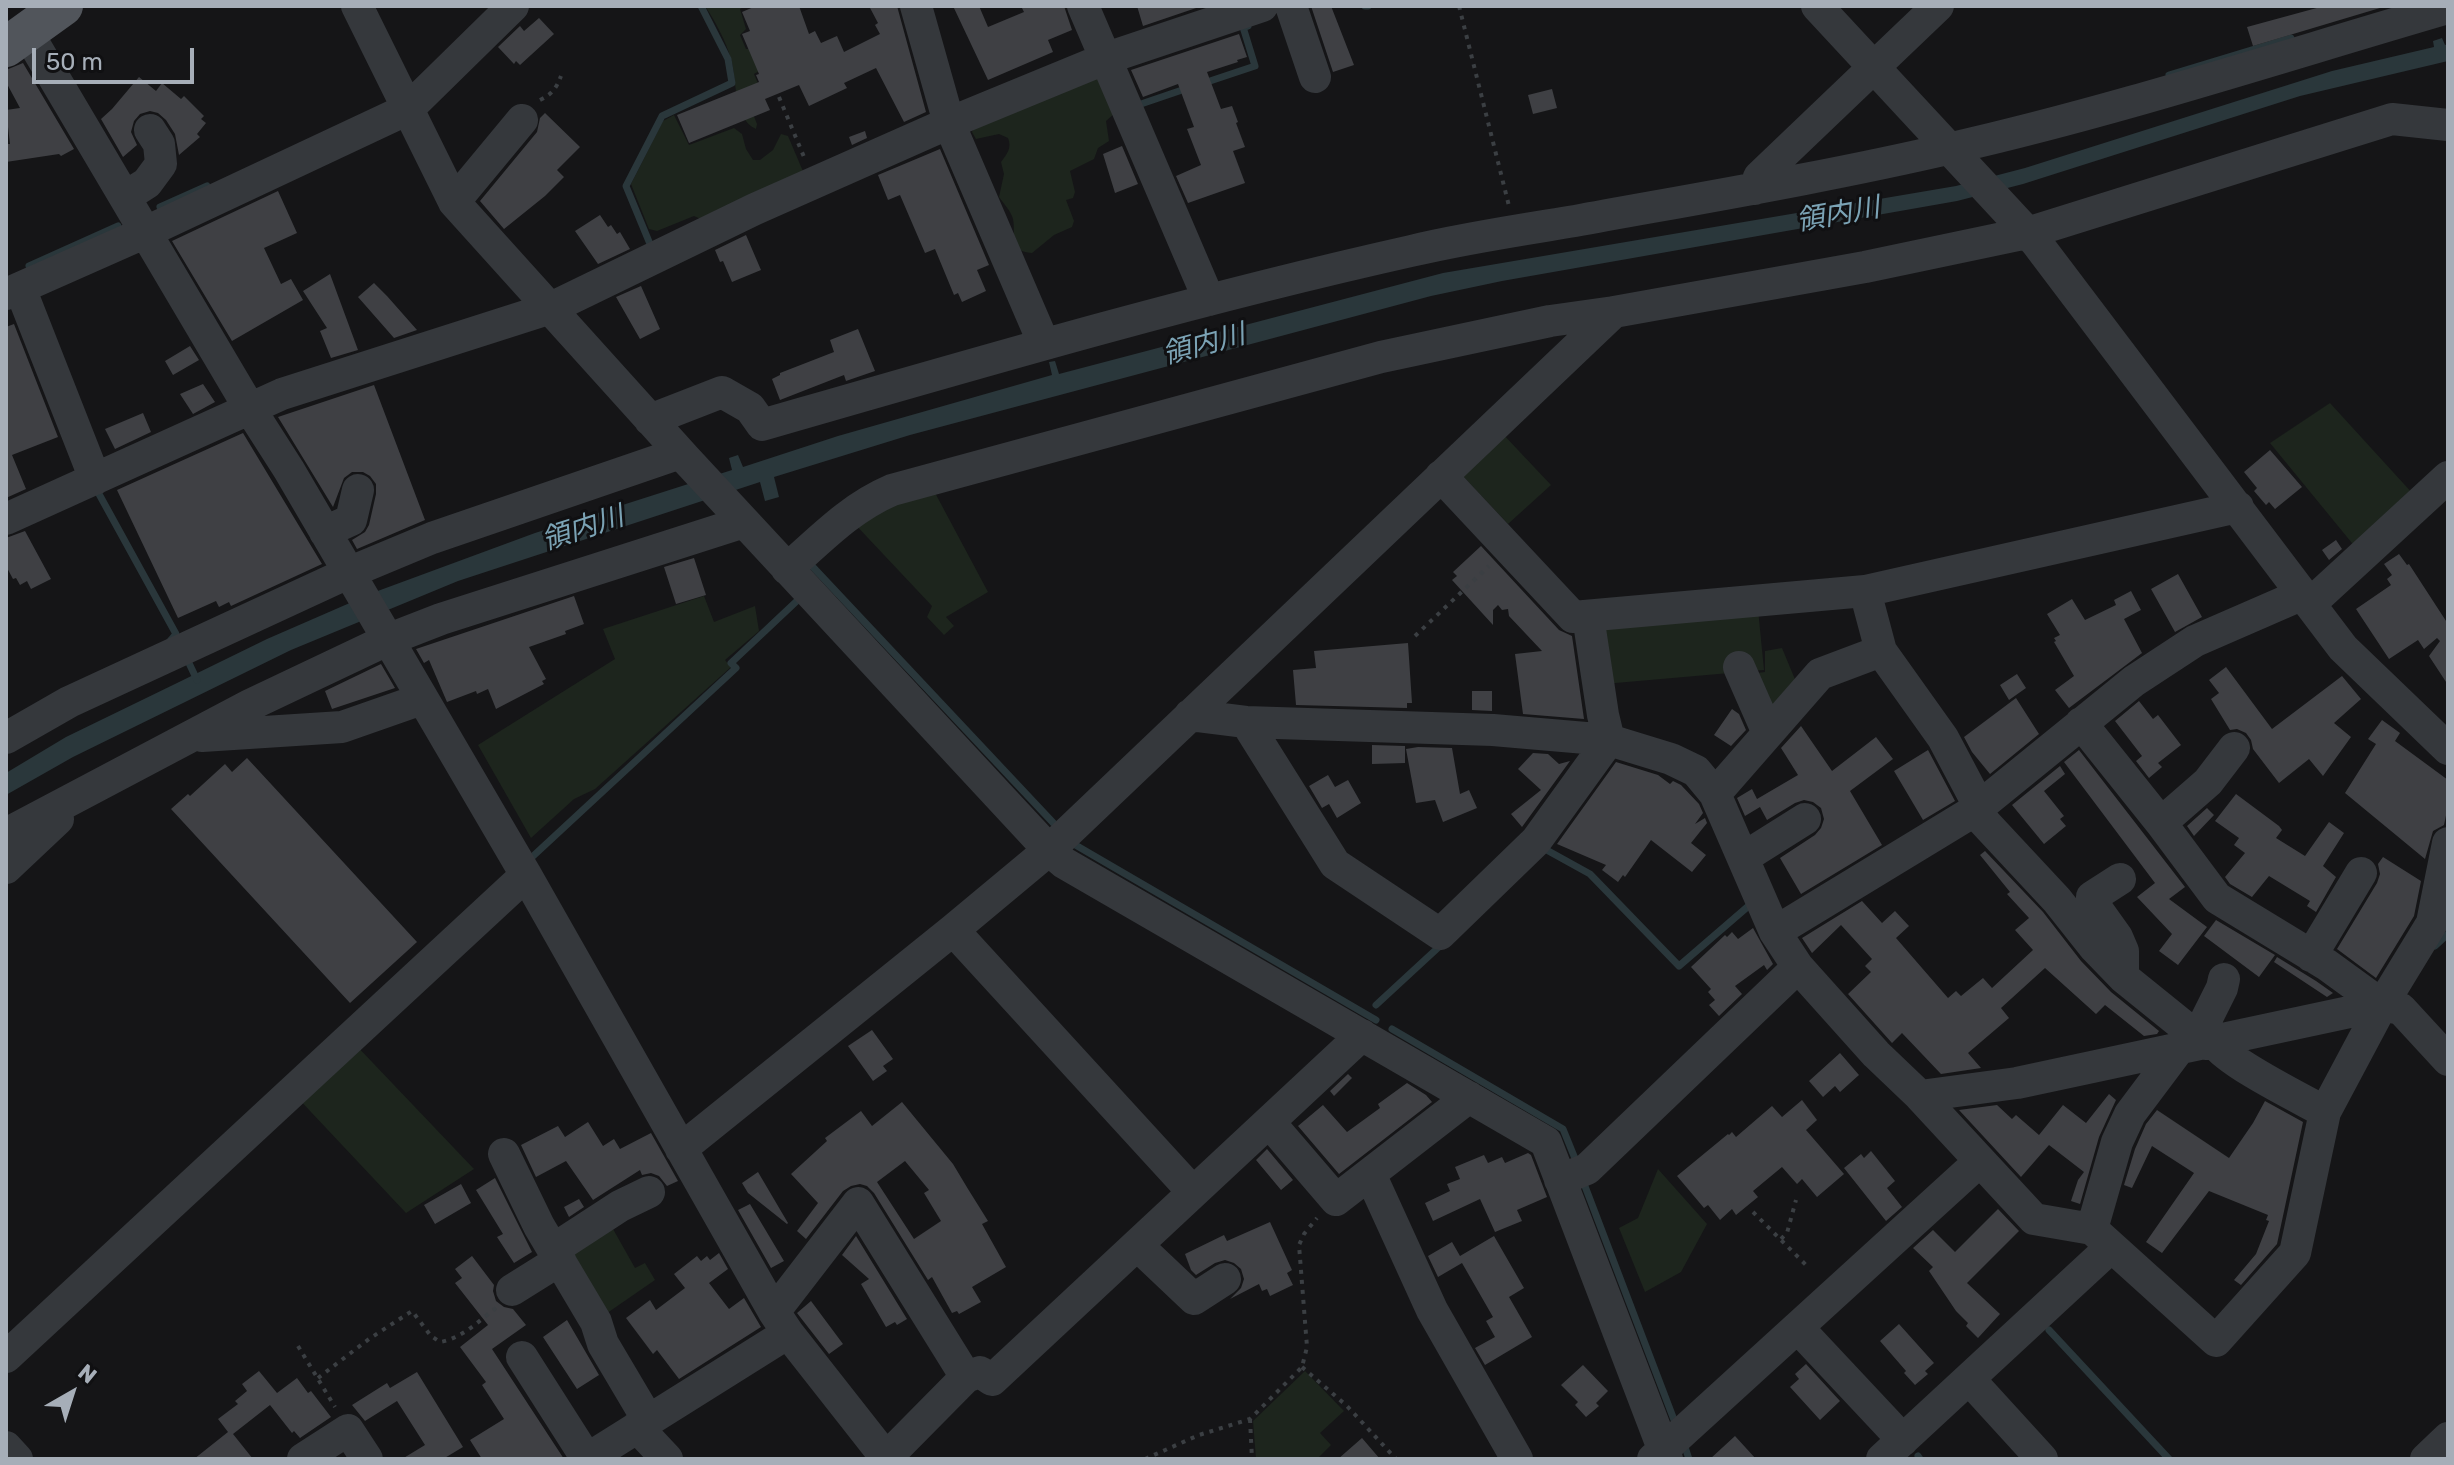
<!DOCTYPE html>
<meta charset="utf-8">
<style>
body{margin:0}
#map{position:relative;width:2454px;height:1465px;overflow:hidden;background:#151517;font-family:Rubik,sans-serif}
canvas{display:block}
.frame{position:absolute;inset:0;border:8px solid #a6aeb8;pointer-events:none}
.north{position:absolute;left:32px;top:1353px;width:80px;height:80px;-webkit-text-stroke:6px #101012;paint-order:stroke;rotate:39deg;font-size:22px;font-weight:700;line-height:32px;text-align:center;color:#a6aeb8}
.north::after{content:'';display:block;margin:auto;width:28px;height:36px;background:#a6aeb8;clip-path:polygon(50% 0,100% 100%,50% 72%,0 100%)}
.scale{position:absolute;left:32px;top:48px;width:162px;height:36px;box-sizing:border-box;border:4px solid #a6aeb8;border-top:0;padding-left:10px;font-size:24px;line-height:28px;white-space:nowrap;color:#a6aeb8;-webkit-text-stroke:6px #101012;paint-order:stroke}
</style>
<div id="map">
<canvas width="2454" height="1465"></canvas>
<div class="frame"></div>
<div class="north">N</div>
<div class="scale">50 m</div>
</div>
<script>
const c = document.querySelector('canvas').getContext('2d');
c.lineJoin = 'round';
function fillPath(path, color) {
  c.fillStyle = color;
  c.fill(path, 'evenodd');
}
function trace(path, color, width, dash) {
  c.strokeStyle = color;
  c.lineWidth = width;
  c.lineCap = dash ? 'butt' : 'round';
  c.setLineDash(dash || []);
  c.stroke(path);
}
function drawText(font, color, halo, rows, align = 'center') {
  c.font = font + ' Rubik,"Noto Sans JP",sans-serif';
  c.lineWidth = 6;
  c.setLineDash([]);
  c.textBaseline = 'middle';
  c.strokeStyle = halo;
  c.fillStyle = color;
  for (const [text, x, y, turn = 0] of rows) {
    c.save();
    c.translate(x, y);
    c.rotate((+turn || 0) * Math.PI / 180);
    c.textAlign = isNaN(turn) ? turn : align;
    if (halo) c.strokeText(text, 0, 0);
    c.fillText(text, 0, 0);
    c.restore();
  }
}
fillPath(new Path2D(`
 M705 6H745L740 9 746 29 740 35 746 49H750L761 70 754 74 766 102 753 114 757 124 756 129C733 119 737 79 731 59 726 41 715 21 705 6Z
 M1096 76 1115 113 1106 121 1109 141 1098 148 1094 159 1070 171 1075 192 1073 198 1066 200 1074 221 1072 227 1054 235 1032 253C1008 252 1016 234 1013 219 1011 211 1003 203 999 197L1004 174 1001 162C1007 154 1012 148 1008 138L999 134 976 139 972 132 974 126Z
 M674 115 689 145 734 128 742 134 746 149 753 160H760L773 150 781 134 788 136 805 176 703 220 694 216 657 231 649 229 631 184 663 121Z
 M2330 403 2414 495 2356 548 2270 443Z
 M1501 432 1551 485 1508 524 1459 472Z
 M933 489 988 592 946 617 954 626 944 635 927 617 932 606 852 521Z
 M704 596 714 622 755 606 759 631 725 660 731 667 595 789 574 799 531 838 478 745 615 659 603 629Z
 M1758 609 1764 670 1604 684 1600 622Z
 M1782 648 1799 689 1777 714 1747 674 1765 672V651Z
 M353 1042 474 1169 406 1213 295 1095Z
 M1658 1169 1707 1224 1681 1272 1645 1292 1619 1228 1638 1218Z
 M613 1229 635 1268 645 1263 655 1280 600 1318 563 1248Z
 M1305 1371 1344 1411 1320 1433 1331 1445 1317 1459H1256L1253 1421Z`), '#1d251d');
fillPath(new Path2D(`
 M2442 38 2445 45 2448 44V61L2300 96 2023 184 1957 201 1502 281 1431 296 910 435 774 477 779 497 765 501 760 482 458 581 291 650 73 757 6 795V773L66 737 175 684 267 639 375 592 535 533 732 470 729 458 738 455 743 467 838 436 1052 375 1049 362 1055 361 1059 374 1443 273 1956 186 2025 168 2332 71 2434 47 2433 41Z`), '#2a373b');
trace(new Path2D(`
 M1365 6H1368
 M2169 75 2291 38
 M1204 83 1255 66 1243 27 1248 26
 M1138 105 1188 88
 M160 207 207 186
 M650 244 626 186 662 116 732 83 728 59 701 6
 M29 266 118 226
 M99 494 176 634 170 641
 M811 565 1059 829
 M188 661 197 680
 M1072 843 1376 1020
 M1543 848 1590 874 1679 966 1752 903
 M531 858 736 668 731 663 800 598
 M2435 946 2448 934
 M1376 1005 1441 945
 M1392 1029 1563 1129 1576 1161
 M1583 1181 1676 1425
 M2049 1330 2169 1459
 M1685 1447 1689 1459
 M1918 1456 1920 1459`), '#2a373b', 7);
fillPath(new Path2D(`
 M756 6H799L809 34 815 31 821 43 837 36 844 52 880 34 875 25 878 23 869 6H897L926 112 904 122 876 68 844 83 847 88 809 106 799 85 765 99 770 110 689 143 677 115 759 82 756 75 759 74 742 34 750 31 742 12Z
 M953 6H979L988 27 1024 12 1021 6H1064L1072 30 1048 40 1053 52 988 80Z
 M1137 6H1202L1143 26Z
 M1311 6H1331L1354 65 1333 72Z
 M2324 6H2379L2380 8 2253 46 2247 27Z
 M539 18 554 34 520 65 516 61 514 64 498 47 520 26 524 31Z
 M1239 34 1247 57 1237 60 1238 62 1207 72 1221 109 1232 106 1238 122 1236 123 1245 147 1233 151 1245 183 1188 203 1176 176 1201 165 1187 129 1194 127 1178 84 1143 97 1131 70Z
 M23 63 74 149 61 156 59 154 6 162V144H10L6 110 20 108 6 82V70Z
 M139 77 156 91 162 83 181 99 184 96 204 116 201 119 206 123 197 134 200 137 179 155 175 134 166 120 158 113 150 111 140 114 134 121 131 132 137 145 123 157 101 119 112 109Z
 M1552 89 1557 108 1533 114 1528 95Z
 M545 113 580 147 557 170 564 177 545 196 504 229 480 201 537 132 540 118Z
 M865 131 867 138 852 145 849 137Z
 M1122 146 1138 184 1115 193 1103 154Z
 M940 149 989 265 977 270 986 291 962 302 958 293 954 295 935 249 925 253 900 195 888 200 878 175Z
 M278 191 297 233 264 248 281 284 291 279 303 300 232 341 172 241Z
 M600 215 608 227 611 225 617 234 620 232 630 249 598 264 575 231Z
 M746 235 761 270 732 282 723 261 720 262 715 250Z
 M330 274 358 350 331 358 320 331 327 328 303 291Z
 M374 283 387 296 417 330 394 338 358 297Z
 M641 286 660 329 640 339 616 297Z
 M14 324 58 437 12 455 26 489 6 498V327Z
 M858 329 875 371 846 381 844 375 780 400 772 379 780 375V373L834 352 830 340Z
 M190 346 199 360 173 375 165 361Z
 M203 384 215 402 193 414 180 394Z
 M374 385 425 520 357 549 352 540 365 532 369 525 376 494V484L370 476 363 472H352L344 478 333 507 278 417Z
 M143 413 151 432 115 449 105 429Z
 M243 433 322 564 231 606 229 602 219 607 216 601 178 618 117 490Z
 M2270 450 2302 487 2275 509 2269 502 2266 505 2254 491 2257 488 2244 472Z
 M25 531 51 579 31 589 27 581 20 585 16 578 13 579 6 566V538Z
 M2336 540 2342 549 2329 560 2322 550Z
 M1481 546 1559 630 1572 636 1584 719 1523 714 1515 654 1542 651 1509 616 1508 609 1502 610 1498 605 1493 610V625L1452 580 1457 576 1453 572Z
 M2399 554 2407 565 2409 564 2448 624V685L2429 656 2440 641 2437 638 2424 649 2418 640 2389 659 2356 609 2391 585 2387 579 2392 575 2384 564Z
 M694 558 706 595 676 604 664 567Z
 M2178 574 2202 617 2175 632 2151 589Z
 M2131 591 2141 610 2124 619 2142 653 2069 708 2055 690 2074 676 2054 642 2056 641 2054 638 2060 635 2047 614 2072 599 2085 620 2116 605 2114 600Z
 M574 596 584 624 565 631 566 634 529 647 546 679 542 681 544 684 496 709 488 689 477 694 476 691 447 702 429 660 424 663 416 649Z
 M1408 643 1412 703H1407V708L1296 705 1293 670 1316 668 1314 651Z
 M381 664 395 688 332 709 325 691Z
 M2226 667 2272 729 2342 676 2361 699 2334 723 2351 737 2323 776 2309 759 2279 783 2253 749 2251 740 2246 733 2237 729 2230 730 2211 699 2219 693 2209 680Z
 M2017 674 2026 688 2009 700 2000 685Z
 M1472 691H1492V711L1472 710Z
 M2016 698 2039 734 1990 774 1972 752 1964 737Z
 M2139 701 2153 719 2158 715 2181 745 2158 763 2162 767 2149 778 2136 761 2142 756 2115 721Z
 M1732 709 1739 714 1746 730 1731 746 1714 735Z
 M2382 720 2400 733 2395 741 2448 780V806L2444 825 2433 831 2425 859 2345 793 2376 744 2368 739Z
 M1801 726 1832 771 1876 737 1893 759 1850 791 1882 845 1801 894 1780 858 1815 835 1821 828 1824 819 1821 808 1813 802 1804 800 1795 803 1767 820 1760 807 1745 816 1737 798 1752 789 1757 799 1798 775 1781 748Z
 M1372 745 1405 746V763L1372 764Z
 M1418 747 1452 748 1460 794 1469 790 1477 808 1443 822 1435 800 1416 803 1406 749Z
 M1928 750 1955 801 1923 820 1894 771Z
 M2079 750 2185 887 2169 899 2207 927 2178 965 2159 951 2172 934 2137 897 2155 883 2064 762Z
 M1533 753 1548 754 1559 764 1570 761 1522 827 1511 814 1541 790 1518 769Z
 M247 758 417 942 350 1003 171 809 188 794 190 796 225 764 232 772Z
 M1616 762 1658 775 1670 784 1673 781 1681 785 1699 804 1703 813 1695 824 1705 818 1707 823 1691 843 1706 855 1692 872 1651 840 1625 877 1623 875 1618 882 1602 870 1606 865 1557 844Z
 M2060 766 2065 774 2044 791 2064 816 2060 819 2066 826 2044 844 2012 805Z
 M1328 775 1335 787 1348 780 1361 803 1337 818 1329 804 1322 808 1309 786Z
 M2236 794 2279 826 2282 830 2276 838 2305 856 2329 822 2344 833 2323 866 2336 877 2316 912 2307 906 2310 901 2269 876 2252 897 2230 884 2225 877 2245 853 2234 845 2239 838 2215 821Z
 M2207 808 2214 815 2194 836 2187 826Z
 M1985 851 2043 912 2081 961 2111 992 2159 1031 2157 1034 2144 1036 2105 1005 2096 1014 2045 968 2001 1008 2009 1018 1968 1053 1981 1068 1941 1074 1902 1033 1892 1043 1848 994 1871 972 1865 966 1872 959 1841 925 1812 953 1802 938 1862 901 1882 923 1895 911 1909 926 1896 938 1948 998 1956 991 1961 996 1983 978 1992 988 2033 950 2015 930 2029 918 2007 894 2010 892 1980 855Z
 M2383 857 2421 881 2414 916 2376 978 2337 949 2377 883 2380 874 2378 864Z
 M2216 920 2275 955 2259 977 2204 936Z
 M1753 928 1773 964 1767 970 1764 965 1735 986 1742 994 1719 1016 1709 1005 1715 1000 1708 992 1711 989 1691 967 1725 935 1727 937 1732 932 1738 939Z
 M2277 957 2316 981 2333 993 2327 997 2274 962Z
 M872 1030 893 1059 883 1066 887 1071 873 1081 848 1046Z
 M1840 1053 1859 1075 1840 1092 1835 1086 1823 1097 1809 1081Z
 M1348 1074 1352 1078 1334 1096 1330 1091Z
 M1407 1083 1426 1095 1432 1102 1339 1174 1298 1126 1323 1105 1347 1132 1380 1108 1378 1104Z
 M2109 1094 2116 1100 2099 1137 2080 1204 2071 1201 2078 1180 2084 1172 2049 1145 2021 1177 1959 1110 1997 1105 2012 1119 2016 1115 2039 1135 2063 1105 2086 1123Z
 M1802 1100 1817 1120 1806 1130 1844 1174 1817 1197 1802 1179 1797 1184 1782 1167 1753 1191 1758 1197 1736 1215 1732 1209 1720 1220 1708 1205 1704 1208 1677 1176 1728 1134 1729 1135 1732 1132 1736 1137 1772 1106 1782 1117Z
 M2265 1101 2303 1122 2277 1244 2241 1285 2234 1280 2256 1254 2269 1221 2266 1220 2268 1215 2209 1191 2162 1253 2146 1242 2194 1173 2152 1146 2132 1188 2124 1185 2135 1149 2146 1124 2157 1110 2229 1158 2253 1123Z
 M902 1102 953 1164 968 1189 988 1221 982 1224 1006 1267 972 1287 981 1302 959 1314 957 1311 952 1313 932 1277 928 1280 874 1193 867 1186 860 1184 851 1186 843 1191 806 1239 797 1231 818 1203 791 1174 827 1141 825 1138 861 1111 872 1126ZM905 1161 929 1190 924 1193 941 1221 914 1239 877 1182Z
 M588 1122 603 1146 614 1139 620 1149 651 1133 678 1181 667 1186 659 1176 651 1173 642 1175 640 1170 593 1200 566 1161 536 1177 521 1145 558 1126 565 1137Z
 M1267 1149 1293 1180 1281 1190 1256 1160Z
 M1871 1151 1895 1181 1887 1188 1902 1207 1886 1221 1844 1168 1861 1154 1864 1158Z
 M1528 1153 1531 1155 1547 1197 1517 1210 1522 1221 1495 1232 1480 1199 1433 1221 1425 1203 1450 1191 1447 1184 1460 1179 1455 1167 1484 1155 1488 1163 1502 1157 1505 1163Z
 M758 1172 788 1223 787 1224 748 1193 742 1183Z
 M495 1178 532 1252 514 1263 497 1237 503 1234 476 1190Z
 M461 1184 471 1203 435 1224 424 1205Z
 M579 1199 584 1207 569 1217 564 1207Z
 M750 1204 784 1261 771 1268 738 1210Z
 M1998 1209 2019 1231 1967 1283 2000 1314 1978 1338 1966 1326 1968 1323 1956 1311 1929 1271 1933 1267 1913 1248 1933 1230 1955 1252Z
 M1270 1222 1292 1270 1287 1273 1293 1285 1270 1296 1267 1289 1262 1291 1259 1284 1230 1299 1241 1288 1244 1279 1241 1269 1234 1263 1225 1260 1215 1263 1196 1275 1191 1270 1185 1254 1224 1235 1227 1241Z
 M856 1236 907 1319 897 1325 895 1322 886 1327 861 1284 869 1279 842 1255Z
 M1494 1236 1524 1288 1509 1297 1532 1337 1485 1365 1475 1348 1495 1337 1486 1321 1493 1317 1462 1263 1438 1277 1428 1256 1452 1242 1460 1256Z
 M719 1253 728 1269 709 1283 729 1309 744 1298 761 1327 679 1379 657 1350 653 1354 626 1318 650 1300 656 1310 685 1288 674 1274 697 1256 701 1261 707 1256 710 1260Z
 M472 1256 494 1285 493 1291 496 1301 504 1307 513 1309 526 1325 492 1349 564 1459H482L470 1440 504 1419 482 1385 486 1382 460 1347 488 1325 455 1283 462 1278 455 1269Z
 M811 1301 843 1344 829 1354 797 1313Z
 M567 1320 599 1375 577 1389 543 1337Z
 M1899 1324 1934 1363 1925 1371 1928 1374 1915 1385 1904 1373 1906 1371 1880 1341Z
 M1806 1364 1840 1401 1820 1420 1790 1387 1799 1379 1795 1374Z
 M1583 1365 1608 1391 1596 1403 1599 1406 1586 1417 1575 1405 1578 1402 1561 1385Z
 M259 1371 277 1393 297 1378 308 1393 311 1391 331 1417 300 1438 294 1431 292 1433 270 1405 233 1434 253 1459H194L228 1432 218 1419 238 1404 235 1401 247 1391 242 1384Z
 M417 1372 463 1447 443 1459H402L425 1445 397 1401 365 1421 352 1405 387 1383 390 1388Z
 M1735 1436 1756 1459H1710Z
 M1362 1438 1380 1459H1338Z`), '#3f4044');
trace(new Path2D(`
 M1459 6 1509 206
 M779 97 804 157
 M540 100C552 94 556 89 561 76
 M1415 636 1489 566
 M1753 1212 1808 1267
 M1781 1239 1787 1233 1796 1200
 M298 1346 335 1407
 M1302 1367 1347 1406 1396 1459
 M318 1378 369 1339 412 1311 431 1336 440 1342C461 1339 480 1320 496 1308
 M1250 1419 1252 1459
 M1145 1459 1199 1435 1250 1419 1302 1367 1307 1347 1299 1245 1304 1234 1317 1218`), '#3b3f43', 4, [4, 6]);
trace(new Path2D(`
 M357 6 454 202 685 458 1049 850 1064 863 1546 1142 1667 1459
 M916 6 949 123 1044 344
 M1083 6 1209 300
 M1291 6 1315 77
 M1817 6 2036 242 2343 648 2448 749
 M27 32 250 409 289 470 526 875 774 1312 788 1333 887 1459
 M1755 189 1759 177 1938 6
 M125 197 147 183 161 164 159 144 150 130
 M454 202 522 120
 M20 288 95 479
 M6 294 146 232 408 109 513 6
 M650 420 722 392 750 408 762 425C977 363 1192 300 1411 251 1465 238 1520 230 1575 221 1701 198 1827 177 1952 148 2119 110 2283 56 2448 8
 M1441 476 1573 617 1865 591 2238 507
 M6 519 282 394 551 308 755 209 949 123 1107 58 1262 6
 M325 532 351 520 358 490
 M787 569C821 539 850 508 892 490L1381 357 1550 321 1614 312 1865 267 2027 233 2392 119 2448 125
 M1865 591 1881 651 1943 738 1979 806
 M2310 604 2448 477
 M1739 667 1768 733
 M1190 715 1246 722 1493 730 1609 740 1671 759 1696 771 1715 794 1775 932 1798 967 1876 1054 1920 1096 2017 1083 2382 1005
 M1246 722 1335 864 1440 934 1536 841 1609 740 1603 715 1588 616
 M2081 723 2161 823 2217 898 2327 965 2382 1005 2401 1009 2448 1060
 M202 736 342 727 422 699
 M6 738 69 702 348 573 432 538 680 453
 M1715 794 1820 674 1881 651
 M1974 811 2057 900 2095 948 2123 977 2206 1044
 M2161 823 2208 782 2234 748
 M6 834 250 705 387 640 441 619 744 522
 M1743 858 1805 819
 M6 868 58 819
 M2120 879 2092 897V902L2117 937 2123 951V977
 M953 930 1193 1192
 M1775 932 1974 811 2134 681 2195 641 2303 594
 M2311 956 2361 873
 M2214 1042C2228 1063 2300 1098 2325 1112
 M2206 1044 2205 1022 2222 988 2224 979
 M2178 1050 2130 1114 2117 1142 2092 1229 2216 1341 2295 1253 2325 1112 2382 1005 2432 923 2448 843
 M1920 1096 2034 1219 2092 1229
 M1269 1122 1336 1200 1469 1097
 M681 1149 953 930 1049 850 1614 312
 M504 1154 539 1226 596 1322 603 1344 648 1420
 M1370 1174 1432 1310 1517 1459
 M1560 1180 1587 1169 1798 967
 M1137 1245 1194 1299 1225 1279
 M554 1249 620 1206 649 1192
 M512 1290 560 1260
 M774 1312 858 1203 966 1377
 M1798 1328 1903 1440
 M6 1357 526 875
 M522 1357 587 1459
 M1969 1379 2042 1459
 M637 1427 667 1459
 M6 1447 17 1459
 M886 1458 966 1377 980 1372 992 1380 1362 1035
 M303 1459 348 1430 367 1459
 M587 1459 788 1333
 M1653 1459 1980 1161
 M1882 1459 2110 1248
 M2426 1459 2448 1438`), '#35383c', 32);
trace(new Path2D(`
 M6 47 63 6`), '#51555b', 40);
drawText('italic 28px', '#7ba3b5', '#101012', [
 ["領内川",1838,215,-10],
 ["領内川",1204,345,-15],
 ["領内川",583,529,-18]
]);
</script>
